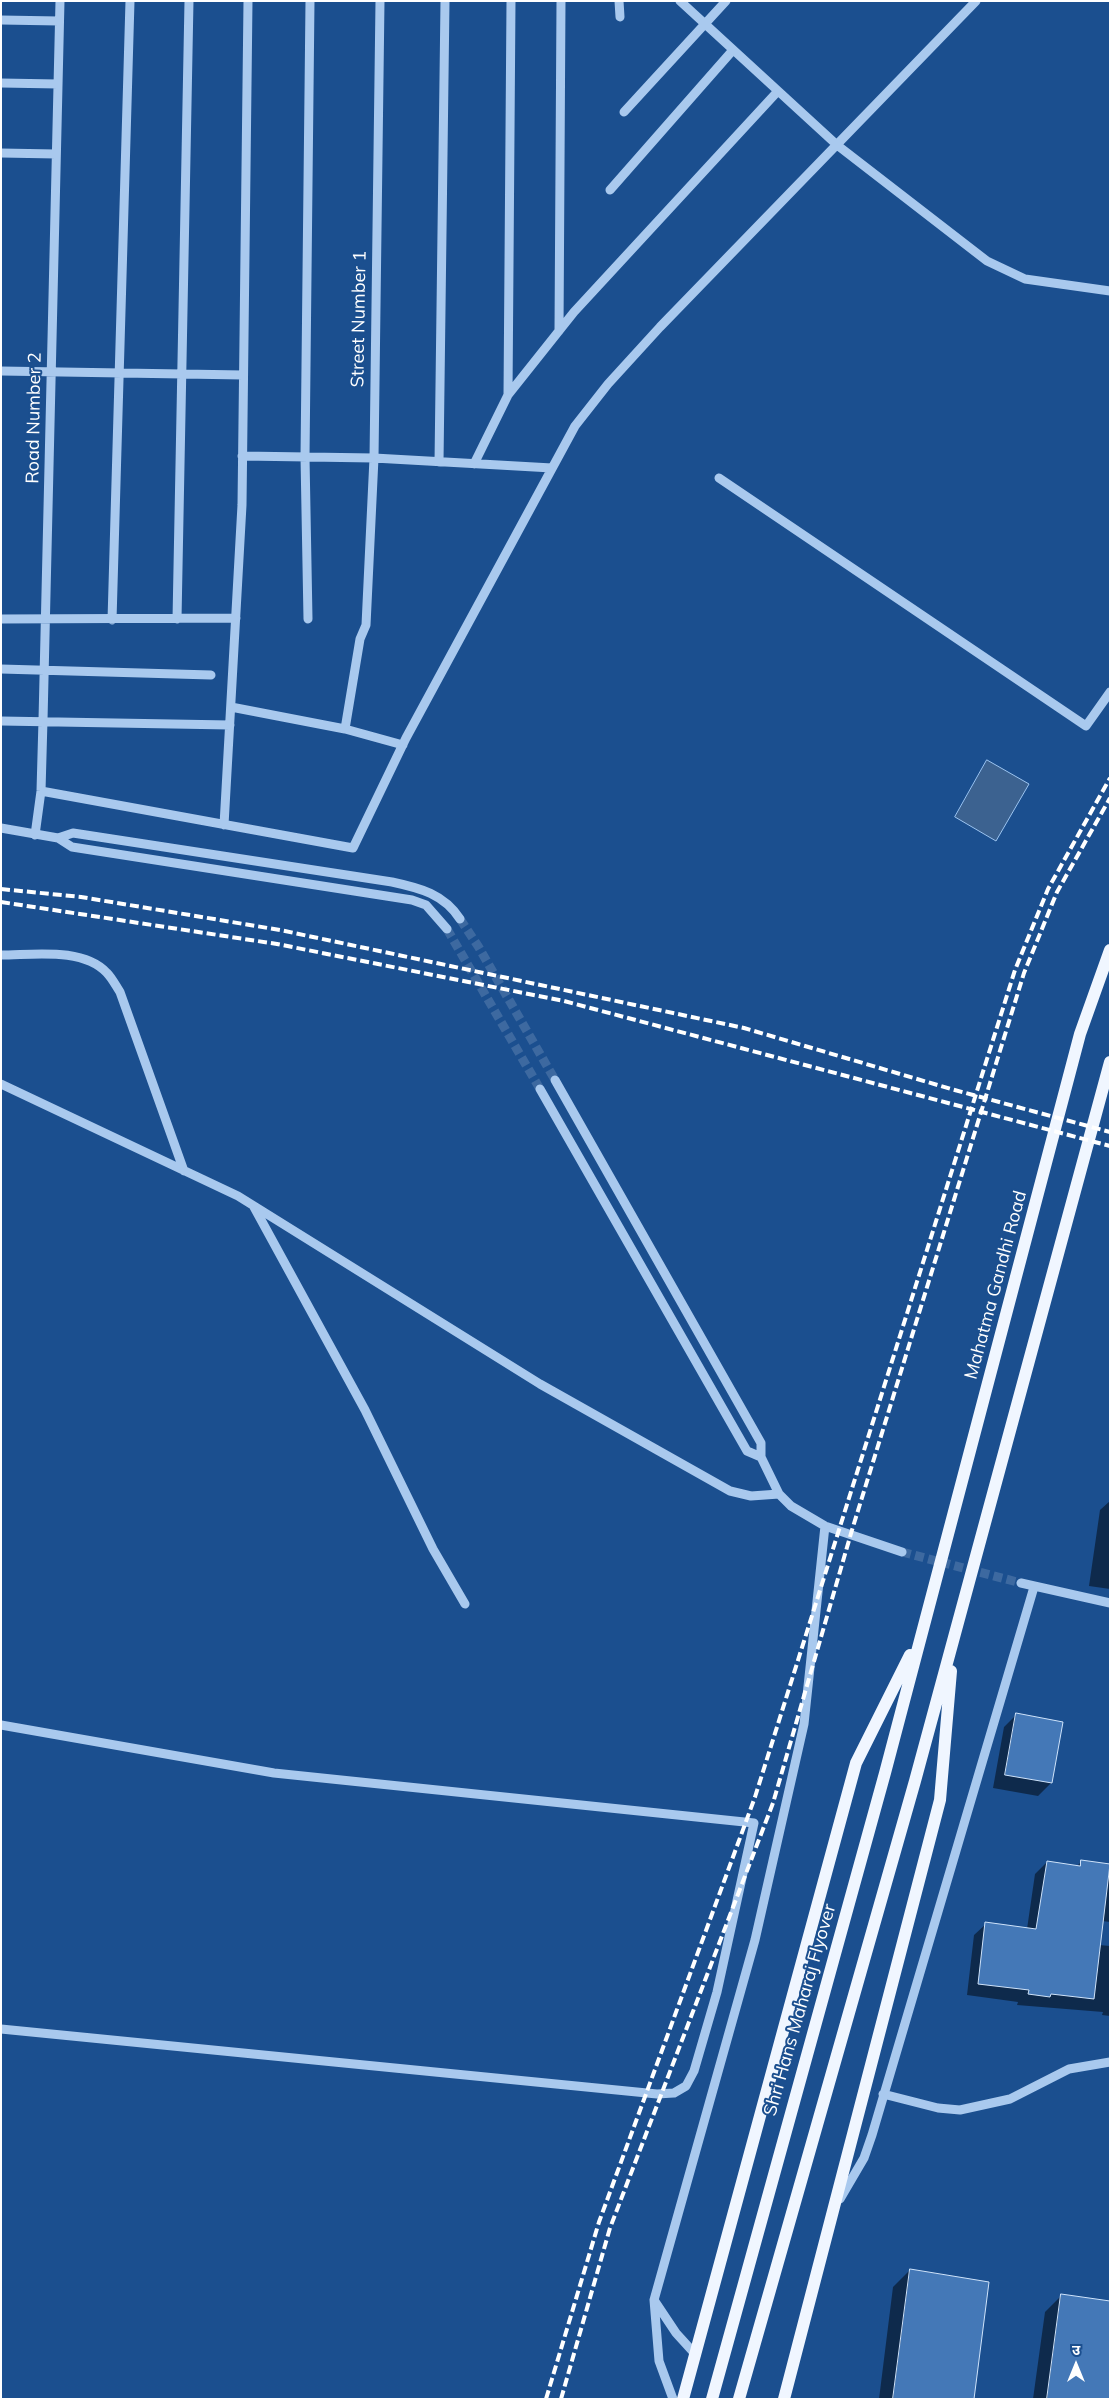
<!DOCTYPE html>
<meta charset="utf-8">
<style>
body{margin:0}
#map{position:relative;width:1111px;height:2400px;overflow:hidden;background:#1b4f8f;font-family:Mulish,"Noto Sans Devanagari",sans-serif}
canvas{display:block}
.frame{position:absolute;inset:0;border:2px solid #fff;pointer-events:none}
.north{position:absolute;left:1051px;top:2340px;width:50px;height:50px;-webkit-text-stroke:4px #1b4f8f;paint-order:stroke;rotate:0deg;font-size:14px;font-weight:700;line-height:20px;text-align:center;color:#fff}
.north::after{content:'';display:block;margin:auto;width:18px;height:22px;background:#fff;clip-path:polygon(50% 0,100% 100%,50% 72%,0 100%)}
</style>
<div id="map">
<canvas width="1111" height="2400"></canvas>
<div class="frame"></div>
<div class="north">उ</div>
</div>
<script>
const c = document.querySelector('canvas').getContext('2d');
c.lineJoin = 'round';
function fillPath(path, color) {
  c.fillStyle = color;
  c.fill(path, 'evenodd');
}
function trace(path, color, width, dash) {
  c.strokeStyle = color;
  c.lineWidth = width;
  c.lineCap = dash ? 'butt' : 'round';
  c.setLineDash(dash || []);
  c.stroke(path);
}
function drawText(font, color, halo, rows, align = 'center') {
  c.font = font + ' Mulish,sans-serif';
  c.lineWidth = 4;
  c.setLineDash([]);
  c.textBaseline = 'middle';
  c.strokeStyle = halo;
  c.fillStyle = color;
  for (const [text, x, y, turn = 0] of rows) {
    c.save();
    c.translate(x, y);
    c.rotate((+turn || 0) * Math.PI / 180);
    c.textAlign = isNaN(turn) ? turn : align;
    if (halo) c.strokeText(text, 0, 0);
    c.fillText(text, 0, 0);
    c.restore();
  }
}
const water = new Path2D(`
 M987 760 1029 784 996 841 955 817Z`);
fillPath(water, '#3c6290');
trace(water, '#9cc4f0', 1);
fillPath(new Path2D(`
 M1110 1501V1589L1089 1586 1100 1510Z
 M1016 1715 1062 1723 1051 1783 1038 1796 993 1788 1004 1727Z
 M1082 1861 1110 1864V1922L1102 1921 1099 1945 1110 1946V2016L1102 2015 1103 2012 1017 2005 1018 2002 967 1995 974 1935 986 1924 1027 1929 1035 1874 1047 1862 1076 1867Z
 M910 2270 942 2274 972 2399H879L893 2287Z
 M1062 2295 1110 2399H1033L1045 2312Z`), '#0007');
const building = new Path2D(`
 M1016 1713 1063 1722 1052 1783 1005 1775Z
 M1081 1860 1110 1864 1094 1999 1051 1994 1050 1997 1028 1994 1029 1990 978 1984 985 1922 1036 1929 1047 1861 1080 1866Z
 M910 2269 989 2282 974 2399H893Z
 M1061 2294 1110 2301V2399H1047Z`);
fillPath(building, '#4478b7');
trace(building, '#cfe3fa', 1);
trace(new Path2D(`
 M460 919 478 946 555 1080
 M447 929 540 1089
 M902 1552 1021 1583`), '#3d69a0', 9, [9, 4.5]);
trace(new Path2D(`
 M380 1 374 458 552 468
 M619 1 620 17
 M680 1 837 145 987 261 1025 279 1110 291
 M1 20 59 21
 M1 83 58 84
 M624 112 726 1
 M1 153 56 154
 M610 190 733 50
 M559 331 561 1
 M1 371 243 375
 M508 395 511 1
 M242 456 374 458 366 625 360 639 345 729
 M439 462 445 1
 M474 464 508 395 574 312 778 91
 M719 478 1086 726 1110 692
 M1 619 236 618
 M177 619 189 1
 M308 619 305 457 310 1
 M112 620 130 1
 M1 669 211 675
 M231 707 345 729 403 745
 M1 721 230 725
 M41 791 353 848 406 738 575 426 608 384 660 327 976 1
 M224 825 242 505 248 1
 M1 828 58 838 72 847 412 900 426 905 447 929
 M35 835 41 791 43 720 60 1
 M58 838 73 833 392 882C420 888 444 894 460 919
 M1 955C33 955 83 947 107 973 112 978 116 986 120 992L184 1171
 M555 1080 761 1443V1457L779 1494 791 1506 825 1526 902 1552
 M1 1084 238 1196 540 1384 730 1491 751 1496 779 1494
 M540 1089 747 1451 761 1457
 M254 1207 365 1410 433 1549 465 1604
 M1021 1583 1110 1603
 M1 1725 274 1773 754 1823 717 1992 694 2071 686 2086 674 2093 657 2094 1 2029
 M883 2094 938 2108 960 2110 1010 2099 1069 2069 1110 2062
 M840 2199 864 2158 872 2135 1034 1587
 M654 2300 676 2333 696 2355
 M673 2399 659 2361 654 2300 755 1940 804 1724 825 1526`), '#a9c9ee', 9);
trace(new Path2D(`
 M683 2399 856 1763 910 1655
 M712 2399 885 1773 1080 1034 1110 950
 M739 2399 915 1781 1110 1062
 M784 2399 940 1800 951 1671`), '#f0f6ff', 12);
trace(new Path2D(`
 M1 889 81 897 280 930 744 1028 951 1089 1110 1132
 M1 902 277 944 564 1001 1110 1146
 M546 2399 599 2222 755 1797 1015 970 1048 889 1110 778
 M561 2399 610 2228 773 1803 852 1530 1024 973 1057 892 1110 798`), '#fff', 4, [9, 4]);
drawText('18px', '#fff', '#1b4f8f', [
 ["Street Number 1",359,319,-89],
 ["Road Number 2",34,418,-89],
 ["Mahatma Gandhi Road",996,1285,-75],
 ["Shri Hans Maharaj Flyover",800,2010,-74]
]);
</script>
